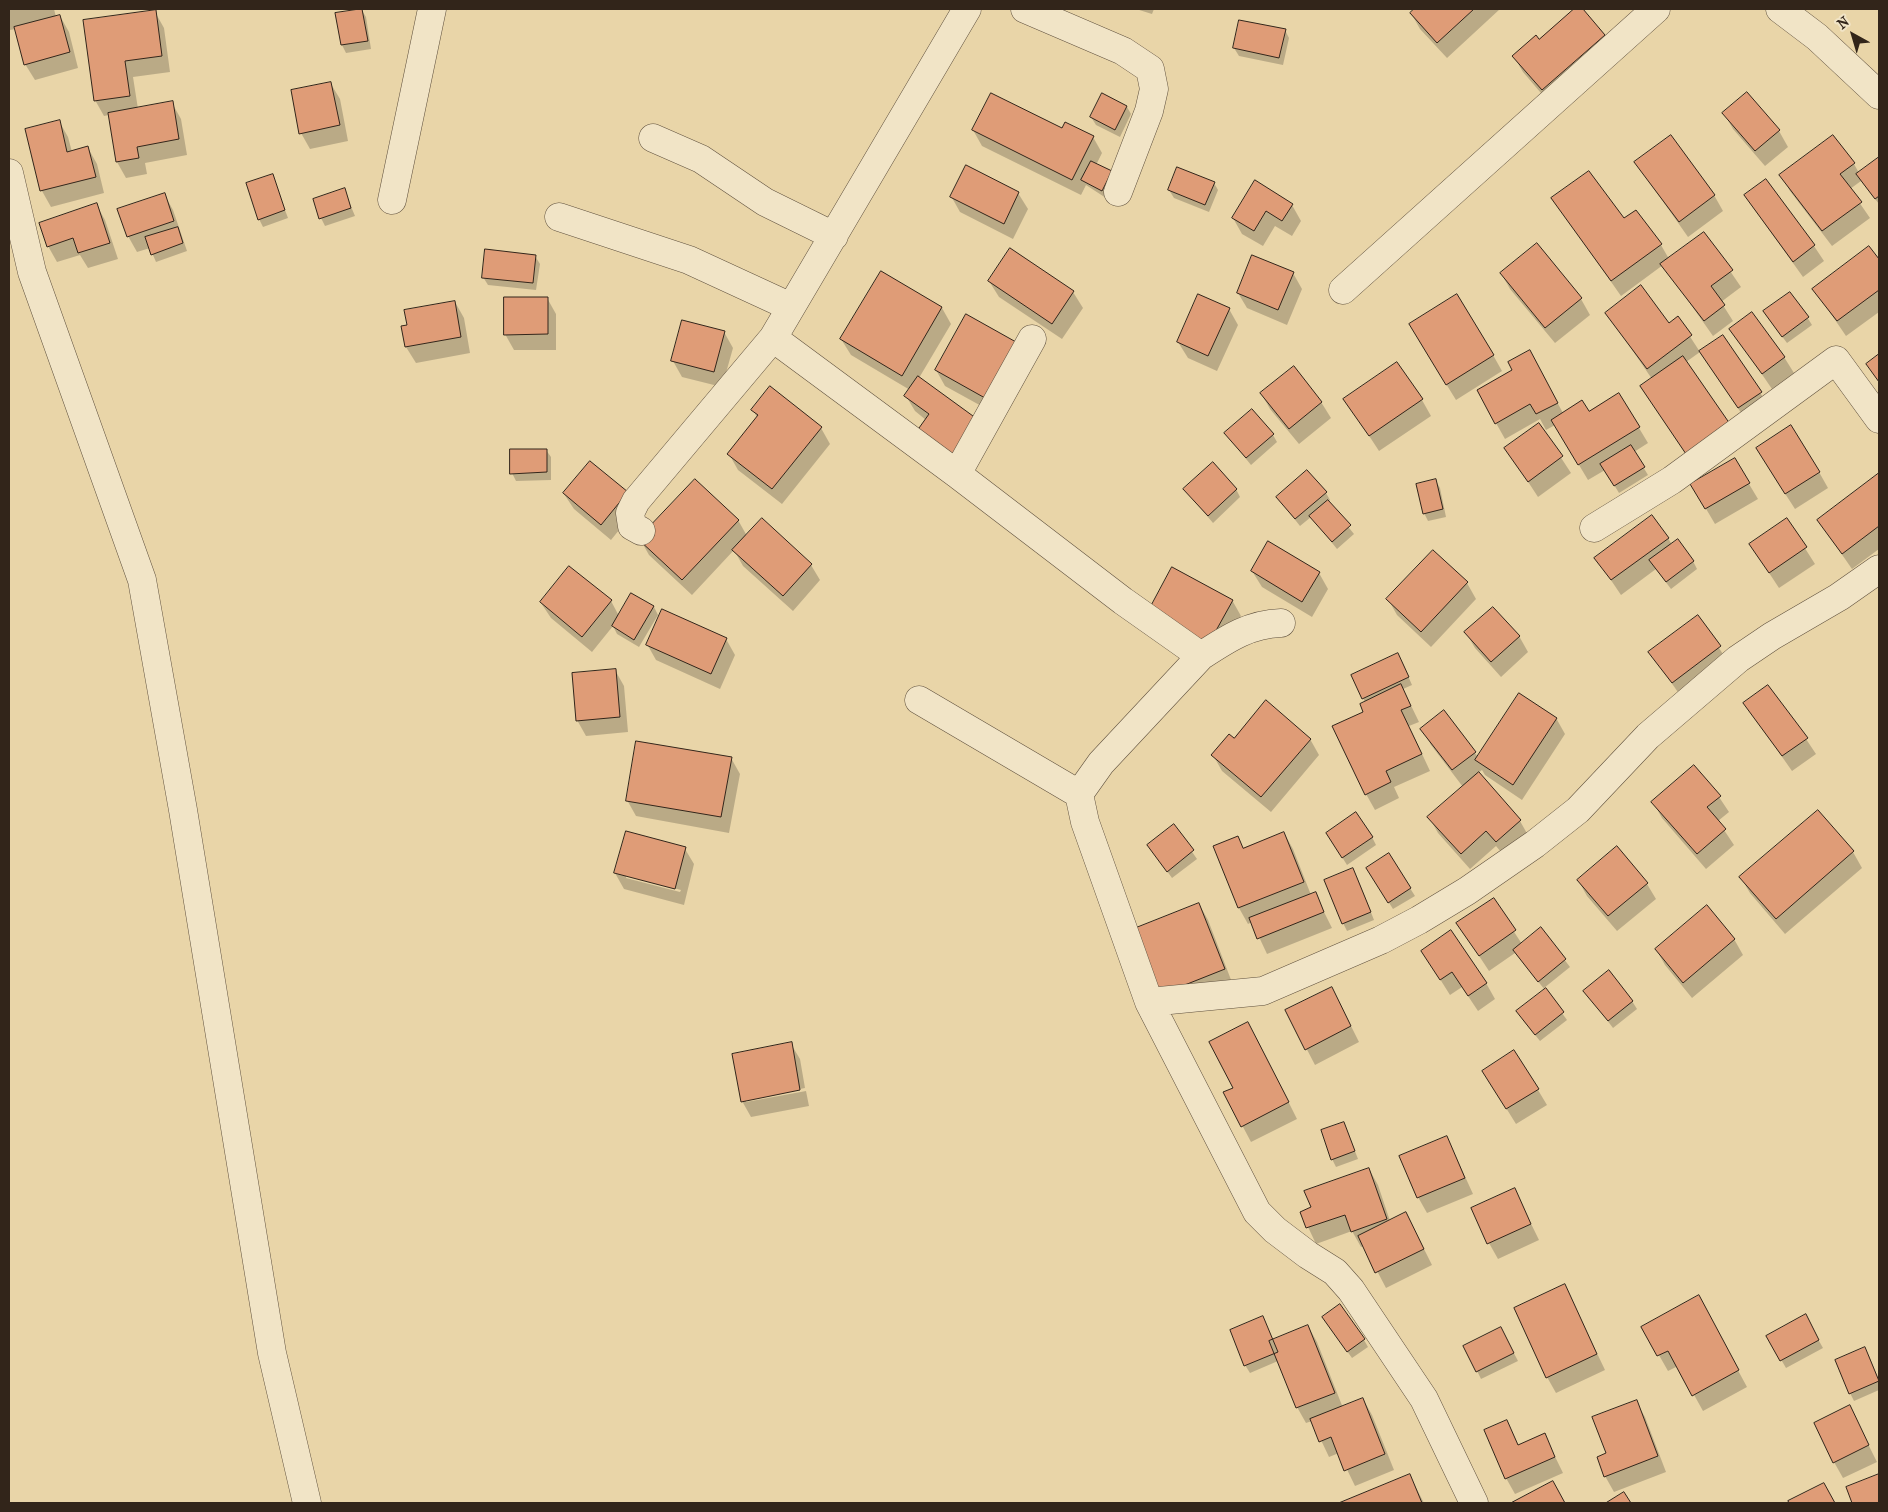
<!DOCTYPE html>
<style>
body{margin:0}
#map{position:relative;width:1888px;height:1512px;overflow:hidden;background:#e9d5a8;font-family:"IM FELL French Canon",serif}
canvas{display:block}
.frame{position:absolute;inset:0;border:10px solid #32251a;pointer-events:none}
.north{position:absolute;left:1828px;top:10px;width:50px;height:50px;-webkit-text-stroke:4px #f1e4c6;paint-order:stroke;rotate:321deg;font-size:14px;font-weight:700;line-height:20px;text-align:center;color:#32251a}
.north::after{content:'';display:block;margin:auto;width:18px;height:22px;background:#32251a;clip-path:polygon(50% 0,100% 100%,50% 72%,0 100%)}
</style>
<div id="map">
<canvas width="1888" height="1512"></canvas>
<div class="frame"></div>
<div class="north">N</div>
</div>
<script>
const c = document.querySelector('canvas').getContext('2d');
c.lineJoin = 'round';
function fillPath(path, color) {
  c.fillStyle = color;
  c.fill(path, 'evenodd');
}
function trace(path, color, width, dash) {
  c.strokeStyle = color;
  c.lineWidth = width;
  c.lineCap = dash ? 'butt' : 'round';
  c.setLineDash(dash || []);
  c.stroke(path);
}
fillPath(new Path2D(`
 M9 9H54L56 17 60 16 69 32 78 68 35 80 25 64 16 29 10 30 9 28Z
 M361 9 366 17 371 49 346 53 342 45 337 14Z
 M1136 9H1154L1152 14Z
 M1416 9H1500L1447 58 1420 29 1411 13Z
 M1576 9H1581L1604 36 1614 52 1552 106 1523 72 1514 57 1539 41Z
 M155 12 164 28 170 72 133 77 138 109 172 103 181 119 187 155 145 163 147 174 126 178 117 162 109 115 104 116 95 100Z
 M1285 30 1289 38 1283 65 1239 56 1234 48Z
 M331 84 340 99 348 141 310 149 301 133Z
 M1127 107 1131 114 1120 137 1096 125 1091 117Z
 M1724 113 1779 131 1788 147 1765 166 1733 129Z
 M59 121 68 137 72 152 88 148 97 164 104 193 51 207 42 191 26 129Z
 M973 130H1062L1093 137 1102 153 1096 165 1111 172 1106 198 1086 185 1081 195 982 146Z
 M1879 158V204L1861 181 1850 189 1870 218 1832 246 1790 191 1781 175 1854 164 1859 173Z
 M1636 163 1714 195 1723 211 1688 237Z
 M272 176 288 218 263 227 259 219Z
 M1766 181 1814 246 1824 261 1803 277 1745 196Z
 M1214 183 1218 190 1209 212 1174 198 1169 190Z
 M344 190 355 216 325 226 321 218Z
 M1018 193 1028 209 1013 239 960 212 951 196Z
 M164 194 173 210 187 251 156 262 150 248 137 252 128 236Z
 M1553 199 1624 220 1661 245 1669 259 1704 233 1741 287 1721 302 1733 321 1713 336 1663 265 1621 296Z
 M96 204 105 220 118 259 88 268 80 255 57 262 48 246Z
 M1292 205 1301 221 1292 236 1275 226 1263 246 1242 234 1233 218Z
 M1537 245 1581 299 1590 315 1555 343 1510 289 1501 273Z
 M1869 248 1879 262V312L1846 336 1814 289Z
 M1010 250 1073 292 1083 308 1062 339 999 297 989 281Z
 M535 256 540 264 536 290 488 285 483 277Z
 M881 273 942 308 951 324 919 378 983 425 992 440 964 479 926 420 915 411 906 396 910 390 851 355 841 339Z
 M1293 273 1302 289 1287 325 1247 308 1238 293Z
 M1641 287 1669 324 1678 318 1700 352 1723 336 1770 408 1748 423 1700 352 1686 362 1738 441 1696 469 1641 386 1652 379 1607 313Z
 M547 298 556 314V350H514L505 334Z
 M455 302 464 318 470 353 416 363 406 347 403 327Z
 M1229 309 1238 325 1217 371 1188 358 1178 342Z
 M966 316 994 413 945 386 936 370Z
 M1807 317 1812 325 1787 343 1769 319Z
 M1731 329 1784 357 1794 373 1772 389Z
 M724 332 733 348 722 387 682 377 673 361Z
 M1419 340 1493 355 1502 371 1456 400Z
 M1538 367 1563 413 1588 412 1639 428 1648 443 1634 452 1648 475 1619 493 1605 470 1588 480 1555 425 1546 430 1540 419 1505 439 1496 423Z
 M1261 393 1321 402 1331 418 1299 444 1270 409Z
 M1345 399 1422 400 1431 416 1379 451Z
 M753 410 821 428 830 444 782 504 738 470 729 454 758 419Z
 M1539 424 1571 473 1538 497 1506 448Z
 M1225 433 1273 435 1277 442 1251 465Z
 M546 450 551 457V480L516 481 512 473Z
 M1734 459 1758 499 1715 524 1692 485Z
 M1766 464 1819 472 1828 488 1795 509Z
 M1879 474V549L1852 569 1818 520Z
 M1436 481 1440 488 1446 517 1428 521 1424 513Z
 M1236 489 1240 497 1213 523 1185 490Z
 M627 493 636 509 611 540 574 509 564 494Z
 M1326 493 1330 500 1328 502 1354 534 1337 549 1311 517 1300 526 1277 497Z
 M738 520 747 536 811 565 820 580 793 611 743 566 734 550 692 595 649 555 640 539Z
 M1787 520 1815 564 1779 588 1750 544Z
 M1668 538 1672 545 1693 561 1697 569 1671 589 1656 569 1621 595 1596 558Z
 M1433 551 1467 583 1476 599 1431 647 1397 615 1388 599Z
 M1173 568 1232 600 1241 616 1217 660Z
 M1252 571 1319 573 1328 589 1312 617 1262 587Z
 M632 595 654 607 658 615 639 647 617 634 613 626 592 652 551 618 541 603 611 601 619 616Z
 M1698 617 1729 663 1682 698 1650 652Z
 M1466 633 1519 636 1528 652 1501 677 1475 648Z
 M726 639 735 655 720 689 656 660 647 644Z
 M1402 662 1412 685 1403 689 1419 722 1409 726 1430 771 1394 787 1399 798 1375 810 1366 794 1365 702 1363 698Z
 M615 670 624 686 628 732 586 736 577 720Z
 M1745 704 1806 739 1816 754 1792 771Z
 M1444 712 1478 757 1556 718 1565 734 1522 800 1485 775 1482 770 1478 773 1520 821 1529 837 1506 858 1496 846 1470 869 1438 833 1429 817 1463 787 1431 745 1422 729Z
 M1310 739 1319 755 1271 812 1222 771 1213 755 1234 740Z
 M731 758 740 774 729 833 636 816 627 800Z
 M1719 797 1729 812 1718 821 1734 845 1706 869 1662 818 1653 802Z
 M1818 812 1853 852 1862 868 1785 934 1750 893 1741 878Z
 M1174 826 1197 859 1172 878 1148 845Z
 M1284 833 1293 849 1311 895 1315 894 1332 928 1267 954 1252 922 1248 924 1239 908 1215 847 1237 838 1244 849Z
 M1372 837 1376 845 1347 865 1332 841Z
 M685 849 694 864 684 905 624 889 615 873ZM626 875 681 890 680 892 626 878Z
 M1389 855 1415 896 1393 909 1372 876Z
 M1357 877 1374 920 1347 931 1343 923Z
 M1578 880 1647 884 1656 899 1617 931 1587 896Z
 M1493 900 1522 944 1541 929 1570 967 1544 988 1567 1020 1540 1041 1522 1019 1545 990 1515 953 1489 971 1458 924Z
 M1199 904 1208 920 1233 985 1167 1011Z
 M1734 939 1743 955 1692 998 1665 965 1656 949Z
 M1423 952 1486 983 1495 999 1478 1011 1462 987 1450 995Z
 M1585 991 1632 1001 1637 1009 1613 1028Z
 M1340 1004 1359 1042 1315 1065 1287 1011Z
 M1257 1039 1297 1119 1251 1142 1225 1093 1234 1089Z
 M791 1044 800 1059 805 1088 746 1100V1102L806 1091 809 1106 751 1117 742 1101Z
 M1493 1087 1538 1090 1547 1105 1516 1124Z
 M1344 1123 1358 1159 1336 1167 1332 1159Z
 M1447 1137 1473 1194 1427 1213 1418 1197Z
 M1369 1169 1378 1185 1390 1221 1406 1213 1432 1265 1386 1288 1364 1246 1361 1247 1352 1231 1316 1244 1301 1212 1312 1208Z
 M1514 1189 1539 1240 1498 1259 1489 1243Z
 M1565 1286 1605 1370 1556 1393 1547 1377Z
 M1707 1313 1747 1387 1703 1411 1678 1366 1668 1371 1643 1327Z
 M1805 1316 1823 1348 1786 1368 1768 1337Z
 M1263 1318 1273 1341 1308 1326 1317 1342 1343 1408 1363 1399 1372 1415 1394 1470 1355 1486 1339 1453 1329 1457 1312 1421 1306 1423 1297 1407 1278 1361 1250 1373 1245 1365Z
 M1328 1325 1364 1340 1368 1347 1352 1358Z
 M1505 1336 1518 1361 1481 1379 1465 1346Z
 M1869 1356 1879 1380V1390L1854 1401 1850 1393Z
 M1636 1402 1645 1417 1666 1472 1614 1492 1605 1476 1607 1454Z
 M1849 1406 1877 1462 1843 1478 1834 1462Z
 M1507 1422 1519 1446 1544 1434 1563 1473 1515 1494 1506 1478Z
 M1410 1476 1424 1503H1342Z
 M1879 1476V1503H1853L1848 1488Z
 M1552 1482 1564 1503H1513Z`), '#0003');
const building = new Path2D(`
 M362 9 368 41 341 45 335 13Z
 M1414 9H1474L1437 43 1410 13Z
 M1574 9H1583L1605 35 1542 90 1512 56 1536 35 1539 39Z
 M156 10 162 56 125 61 130 96 94 101 83 20Z
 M60 15 70 52 24 65 14 27Z
 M1239 20 1286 29 1279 58 1233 48Z
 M331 82 340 125 299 134 291 90Z
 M1747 92 1780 130 1755 151 1722 113Z
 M991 93 1062 128 1065 122 1094 136 1072 180 972 130Z
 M1102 93 1127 106 1115 130 1090 117Z
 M173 101 179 139 137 147 139 158 116 162 108 113Z
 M60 120 67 152 88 146 96 177 40 191 25 129Z
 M1671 135 1715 195 1679 222 1634 162Z
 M1833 135 1855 163 1840 174 1862 202 1822 231 1779 175Z
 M1879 157V196L1875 199 1856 174Z
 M1091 161 1112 171 1102 191 1081 180Z
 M966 165 1019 192 1004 224 950 197Z
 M1177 167 1215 182 1205 205 1168 190Z
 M1589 171 1624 218 1636 210 1662 244 1611 281 1551 198Z
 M273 174 285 210 258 220 246 183Z
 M1766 179 1815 245 1793 262 1744 195Z
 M1255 180 1293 204 1282 221 1266 211 1254 231 1232 218Z
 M345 188 351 208 319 219 313 199Z
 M165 193 174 221 127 237 117 209Z
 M97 203 110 243 78 253 73 238 47 247 39 223Z
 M178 227 183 243 151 255 145 237Z
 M1704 232 1733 270 1711 286 1725 305 1704 321 1660 264Z
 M1537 243 1582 298 1545 328 1500 273Z
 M1869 246 1879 259V290L1837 321 1812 289Z
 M1010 248 1074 291 1052 324 988 281Z
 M485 249 536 255 533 283 482 278Z
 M1252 255 1294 272 1278 310 1237 293Z
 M881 271 942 307 902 376 840 339Z
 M1641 285 1669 323 1678 316 1692 335 1647 369 1605 313Z
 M1790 292 1809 317 1782 337 1763 311Z
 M1198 294 1230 308 1208 356 1177 342Z
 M1457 294 1494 355 1446 385 1409 324Z
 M504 297H548V334L504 335Z
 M455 301 461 337 405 347 401 326 407 325 404 310Z
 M1752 312 1785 357 1762 374 1729 329Z
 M966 314 1016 342 985 398 935 370Z
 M682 320 725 331 714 372 671 361Z
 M1723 335 1762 392 1738 408 1699 351Z
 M1530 350 1558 403 1536 414 1530 404 1495 424 1477 390 1512 370 1508 362Z
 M1879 354V382L1866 364Z
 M1683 356 1730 424 1686 454 1640 386Z
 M1397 362 1423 399 1369 436 1343 399Z
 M1294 366 1322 402 1289 429 1260 393Z
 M918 376 984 424 954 464 914 435 929 414 904 396Z
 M770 386 822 427 772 489 727 454 758 415 751 410Z
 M1619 393 1640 427 1578 465 1551 420 1582 400 1589 411Z
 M1252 409 1274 434 1246 458 1224 433Z
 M1539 423 1563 456 1528 482 1504 448Z
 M1791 425 1820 472 1785 494 1756 448Z
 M1631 445 1645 467 1614 486 1600 464Z
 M510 449H547V472L510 474Z
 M1735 458 1750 483 1705 509 1690 484Z
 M590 461 628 492 601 525 563 493Z
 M1213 462 1237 489 1208 516 1183 489Z
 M1307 470 1327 492 1295 519 1276 497Z
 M1879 473V526L1842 554 1817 520Z
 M695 479 739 520 682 580 638 539Z
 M1436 479 1443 509 1423 514 1416 484Z
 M1328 500 1351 525 1332 542 1309 516Z
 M1652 515 1669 538 1611 580 1594 558Z
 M762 518 812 564 783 596 732 550Z
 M1787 518 1807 547 1769 573 1749 544Z
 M1678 539 1694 561 1666 582 1649 560Z
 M1268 541 1320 572 1302 602 1251 571Z
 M1433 550 1468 582 1421 632 1386 599Z
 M569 566 612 600 582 637 540 602Z
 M1172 567 1233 600 1208 645 1148 612Z
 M631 593 654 606 634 640 612 626Z
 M1493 607 1520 636 1491 662 1464 632Z
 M662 609 727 638 711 674 646 645Z
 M1698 615 1721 646 1672 683 1648 652Z
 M1398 653 1409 677 1362 699 1351 675Z
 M616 669 620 717 576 721 572 673Z
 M1401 684 1411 706 1401 710 1422 754 1386 771 1391 782 1365 795 1332 726 1363 712 1360 704Z
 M1768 685 1808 738 1782 756 1743 703Z
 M1519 693 1557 718 1513 785 1475 760Z
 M1266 700 1311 739 1261 797 1211 755 1229 734 1234 738Z
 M1444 710 1476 752 1452 770 1420 729Z
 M636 741 732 757 721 817 626 801Z
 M1694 765 1721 796 1707 807 1726 829 1697 854 1651 802Z
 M1479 772 1521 820 1496 842 1486 831 1461 854 1427 817Z
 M1818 810 1854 851 1776 919 1739 877Z
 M1356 812 1373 837 1342 858 1326 833Z
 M1174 824 1194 850 1167 872 1147 845Z
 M626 831 686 847 675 889 614 873Z
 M1284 832 1304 882 1238 908 1213 846 1238 836 1243 848Z
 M1617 846 1648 883 1608 916 1577 880Z
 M1389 853 1411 888 1388 903 1366 868Z
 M1353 868 1371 912 1342 924 1324 880Z
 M1316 892 1324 912 1257 939 1249 918Z
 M1494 898 1516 930 1479 956 1456 923Z
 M1199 903 1225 969 1157 996 1131 930Z
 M1707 905 1735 939 1683 983 1655 949Z
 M1541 927 1566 959 1538 982 1513 950Z
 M1451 930 1487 983 1468 996 1452 972 1440 980 1421 951Z
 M1609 970 1633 1001 1608 1021 1583 991Z
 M1332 987 1351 1026 1305 1050 1285 1010Z
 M1546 988 1564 1012 1535 1035 1516 1011Z
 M1248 1022 1289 1102 1241 1127 1223 1092 1233 1088 1209 1042Z
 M792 1042 800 1090 741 1102 732 1054Z
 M1514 1050 1539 1089 1506 1109 1482 1071Z
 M1344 1122 1355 1151 1331 1160 1321 1130Z
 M1447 1136 1465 1178 1417 1198 1399 1156Z
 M1369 1168 1387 1219 1351 1232 1345 1215 1306 1228 1300 1212 1311 1207 1304 1191Z
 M1515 1188 1531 1224 1487 1244 1471 1208Z
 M1406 1212 1424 1249 1375 1273 1358 1236Z
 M1565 1284 1597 1354 1546 1378 1514 1308Z
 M1699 1295 1739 1370 1692 1396 1668 1351 1657 1356 1641 1327Z
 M1340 1304 1365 1339 1347 1352 1322 1317Z
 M1806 1314 1819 1340 1780 1361 1766 1336Z
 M1263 1316 1278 1352 1244 1366 1230 1330Z
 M1308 1325 1335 1393 1296 1408 1269 1341Z
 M1501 1327 1514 1353 1476 1372 1463 1346Z
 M1865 1347 1879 1381 1849 1394 1835 1360Z
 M1363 1398 1385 1454 1344 1471 1331 1437 1319 1442 1310 1419Z
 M1637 1400 1658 1456 1604 1477 1597 1457 1606 1453 1592 1417Z
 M1850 1405 1869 1445 1833 1463 1814 1423Z
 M1507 1420 1518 1445 1545 1433 1555 1457 1505 1479 1484 1430Z
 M1410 1474 1422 1503H1339Z
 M1879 1474V1503H1852L1846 1487Z
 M1553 1481 1565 1503H1511Z
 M1824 1483 1835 1503H1789L1788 1501Z
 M1624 1492 1631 1503H1606Z`);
fillPath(building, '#df9c77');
trace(building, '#32251a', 1);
const minor = new Path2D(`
 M967 9 773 338 957 474 1123 601 1201 656 1101 763 1079 794 1085 822 1149 1002 1257 1212 1275 1230 1308 1255 1335 1272 1351 1290 1424 1399 1474 1503
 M1025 9 1123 51 1150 69 1154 89 1149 111 1118 192
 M1780 9 1817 37 1879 95
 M653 138 701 159 765 202 834 236
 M9 173 32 272 142 580 183 810 272 1353 307 1503
 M392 200 432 9
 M559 217 689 260 791 307
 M1343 290 1656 9
 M957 474 1032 339
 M1594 528 1672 480 1836 360 1879 419
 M641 531 632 526 630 513 636 501 773 338
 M1201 656C1227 639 1249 624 1281 623
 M919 700 1079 794
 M1149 1002 1263 991 1381 940 1419 920 1467 891 1535 844 1578 810 1648 736 1738 659 1772 636 1839 597 1879 569`);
trace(minor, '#60513e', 29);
trace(minor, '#f1e4c6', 28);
</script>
